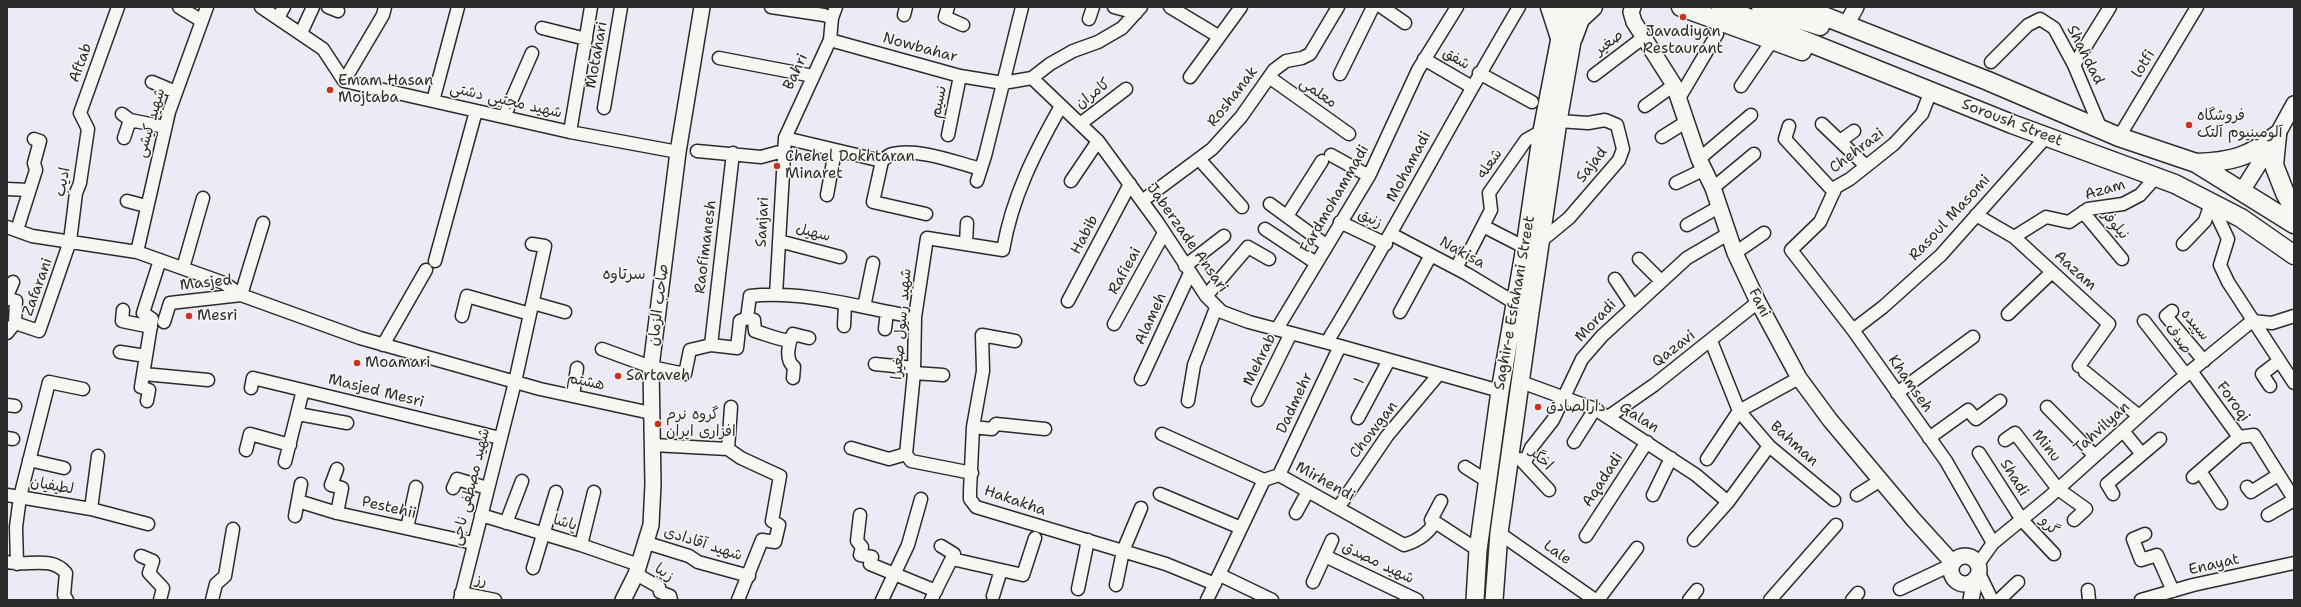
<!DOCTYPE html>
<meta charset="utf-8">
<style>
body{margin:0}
#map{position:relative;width:2301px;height:607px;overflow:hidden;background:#eaebf4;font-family:"Shantell Sans",sans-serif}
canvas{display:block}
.frame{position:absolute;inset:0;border:8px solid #2b2b2b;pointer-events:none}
</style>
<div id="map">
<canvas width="2301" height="607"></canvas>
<div class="frame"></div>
</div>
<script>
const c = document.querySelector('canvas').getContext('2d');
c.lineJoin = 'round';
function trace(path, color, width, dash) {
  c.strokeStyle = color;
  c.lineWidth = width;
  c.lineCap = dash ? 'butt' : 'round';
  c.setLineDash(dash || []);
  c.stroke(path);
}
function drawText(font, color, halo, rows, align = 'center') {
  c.font = font + ' "Shantell Sans","Playpen Sans Arabic",sans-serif';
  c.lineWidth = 3;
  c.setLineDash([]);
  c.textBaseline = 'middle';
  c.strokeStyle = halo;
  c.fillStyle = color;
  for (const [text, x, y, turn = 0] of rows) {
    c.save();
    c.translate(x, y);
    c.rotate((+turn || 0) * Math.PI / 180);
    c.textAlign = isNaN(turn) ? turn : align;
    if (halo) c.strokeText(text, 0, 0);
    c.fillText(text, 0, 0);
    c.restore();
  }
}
const minor = new Path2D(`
 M179 7 202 21
 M261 7 323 49 344 81 570 132 678 152
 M328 7 338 11
 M771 7 824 15 832 18
 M948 7 945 17 963 25
 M1114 7 1136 13
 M1170 7 1218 36
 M1382 7 1405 23
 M904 15 906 7
 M278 18 284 7
 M1089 19 1093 7
 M542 28 586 39
 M301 33 313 7
 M830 40 960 76 1003 83 1032 78 1098 141 1158 223 1206 296 1222 312 1249 322 1340 346 1500 391
 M719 58 813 76
 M1424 59 1472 87
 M1991 62 2028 25 2040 19 2054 28 2074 65 2101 129
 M2074 65 2110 7
 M1479 73 1532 102
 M1340 74 1373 7
 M1594 75 1644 37
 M1190 77 1241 7
 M1269 77 1349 134
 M1032 78 1050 64 1073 51 1098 42 1122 28 1141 7
 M344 81 383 15 385 7
 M152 82 176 92
 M1741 86 1772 41
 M1929 96 1922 114 1894 144 1850 179 1836 187 1820 222 1791 250 1853 330 1946 461 1993 543
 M1678 100 1717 34
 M433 101 458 7
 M1645 106 1674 85
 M604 108 621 7
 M122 114 130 120 165 127
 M504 117 532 53
 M1080 124 1126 89
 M1822 124 1866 166
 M1789 126 1785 139 1834 192
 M570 132 591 7
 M948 135 960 76
 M1662 137 1686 122
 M2119 137 2197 7
 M124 138 130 120
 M785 138 882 161C885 159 888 155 892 154 920 148 954 162 981 169
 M1840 141 1854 131
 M697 151 761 157 783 151
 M1331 155 1369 176
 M1199 159 1242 207
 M1699 159 1751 115
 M882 161 873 202 926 214
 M977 181 985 156 1022 7
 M1071 181 1098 141
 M1676 183 1703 170
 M1713 188 1754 154
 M7 189 29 190
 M827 195 835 151
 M127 201 146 206
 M1142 201 1212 149 1241 117 1274 70 1286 61 1302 58 1310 54 1338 7
 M2211 203 2228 239 2220 265 2228 282 2294 383
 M1270 204 1326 245
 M2083 212 2122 259
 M1976 215 2014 237 2109 324 2079 366
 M1287 216 1322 161
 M1340 222 1386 244
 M1687 225 1719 207
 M1483 226 1520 245
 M7 227 32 236 137 252 224 283 241 295 360 338 540 389 651 413
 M1265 229 1316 263
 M17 230 36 170 34 163 40 141 34 139
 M1391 234 1467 274 1515 303
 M2014 237 2046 217 2069 222 2088 209 2123 204 2140 195 2156 177
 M779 241 840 257
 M1541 241 1569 218 1619 160 1623 149 1617 125 1605 120 1588 123 1558 121
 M966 244 967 223
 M2183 244 2205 221 2211 203
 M137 252 169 112 207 7
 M1735 253 1764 233
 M1639 259 1661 281
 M435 261 476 111
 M1185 266 1224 236
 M183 268 203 198
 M1456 268 1464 253 1470 251 1491 210 1489 193 1526 140 1542 131
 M1615 279 1633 306
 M241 295 263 223
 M776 295 785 138 830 40 832 18 836 7
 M7 296 13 282
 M1206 296 1248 247 1269 259
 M7 298 16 301 15 323
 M1068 301 1130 184
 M533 303 565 312
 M864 307 873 263
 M123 310 122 321 151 327
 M2172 311 2166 316 2204 361
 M1400 312 1431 255
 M2008 314 2052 272
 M462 316 467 296 530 314
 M747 318 754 320 755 331C768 335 776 339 790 341
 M2144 321 2186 375
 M2252 321 2272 323 2294 316
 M164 322 170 303 241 295
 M1114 324 1164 233
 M844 326 845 304
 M885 329 887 312
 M1277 329 1369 176 1418 70 1457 7
 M1853 330 1883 307 1941 255 2047 136
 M7 333 15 323 39 331 70 241 76 193 80 183 88 129 80 113 118 7
 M1015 341 982 335 983 371 973 427 970 491V499L976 507 1166 564 1215 584
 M1711 341 1739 411 1769 446 1834 500
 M1327 342C1394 232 1453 118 1519 7
 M383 345 426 270
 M711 345 733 153
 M602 349 651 367 685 374 690 350 711 345 737 348 740 321 747 318 750 296C804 290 862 308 915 317
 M120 352 146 356
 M875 364 914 368
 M2191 371 2239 437 2254 435 2294 499
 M2085 372 2139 416
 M914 373 943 375
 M144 374 208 380
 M793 378 794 367C785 360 788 344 793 334L809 338
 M1141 379 1190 273
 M1521 382 1595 409 1696 475 1728 502
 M2270 386 2262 374 2279 361
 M251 388 253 378 500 438
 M1897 393 1973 337
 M573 396 577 368
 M1258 400 1291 333
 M147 401 149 390 141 387 152 319 143 313 160 260
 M1188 401 1194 365 1216 308
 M7 405 15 406
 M2047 407 2095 456
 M298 414 347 423
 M1608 417 1654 385 1758 302
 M1358 418 1389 360
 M973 427 992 429 996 424 1045 429
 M2123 431 2141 453
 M1162 434 1264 480
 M7 438 13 439
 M1929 438 1968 410 1976 419 2000 401
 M2005 440 2015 433 2058 489 2086 509 2074 520
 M1574 442 1595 409
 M653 445 728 449 741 458 780 476 772 521 779 525 775 542 762 540 738 600
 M851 448 889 459 906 454
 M728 449 731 407
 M246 450 250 434 290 445
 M1979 453 2022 520 2054 554
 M906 454 914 373 915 317 927 238 1003 250C1012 197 1035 152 1061 106
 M906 454 911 461 972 473
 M1520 459 1549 490
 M1707 459 1739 411 1799 378
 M29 460 64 468
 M285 462 303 390
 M1525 463 1531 448 1553 420 1582 359 1602 336 1687 258 1728 234
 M1465 467 1487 481
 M337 469 331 485 342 488 337 513
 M2200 471 2221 503
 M1279 475 1340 346
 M2193 477 2239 437
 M2247 487 2251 492 2278 475
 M453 488 457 479 487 488
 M1160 494 1241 528
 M2113 494 2107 484 2160 439
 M7 495 91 509 148 524
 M1653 495 1671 458
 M1857 495 1881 480
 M298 501 337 513 473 543
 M1338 508 1387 436 1439 374
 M91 509 98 456
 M1296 513 1308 491
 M481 515 581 545 639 565
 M860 515 857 541 862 547 860 555 872 557 870 564 936 591
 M2268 515 2294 500
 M295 516 301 484
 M1435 522 1431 520 1441 501
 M506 523 522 481
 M407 528 416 487
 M1499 533 1595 600
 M2145 534 2133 539 2141 560 2157 555 2173 591
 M1586 536 1647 442
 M1694 540 1728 502 1769 446
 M647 543 689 556 698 562 749 576
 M581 545 594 492
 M141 556 153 561 149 573 163 588 160 600
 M1325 556 1417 600
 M952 559 1023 575 1035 538
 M7 562C27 567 51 555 66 573L64 595 67 600
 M17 564 16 527 20 497 49 382 83 389
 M1978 564 1993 543 2048 498 2175 384 2252 321
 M533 568 556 492
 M1979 573 1992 600
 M636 574 659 587 660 592 670 596 671 600
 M1220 575 1272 600
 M1313 582 1332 540
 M1116 585 1123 551 1141 508
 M1078 589 1088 540
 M1900 589 1951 565
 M2088 590 2089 600
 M461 593 495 600
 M993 596 1001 570
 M212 600 216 584 225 576 233 529
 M460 600 515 382 545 246 532 244
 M882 600 908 545 921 499
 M931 600 954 554 941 546
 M1207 600 1264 480 1279 475 1404 545C1418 541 1428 534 1435 522L1478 550
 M1598 600 1637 548
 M1689 600 1697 590
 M1770 600 1836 525
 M1852 600 1858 593
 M1999 600 2018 582
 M2141 600 2193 585 2294 563`);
const tertiary = new Path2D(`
 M1633 7 1631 12 1634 22 1674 85 1699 159 1713 188 1735 253 1758 302 1799 378 1830 420 1913 519 1952 562
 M1846 25 1856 7
 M2242 191 2277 135 2294 104
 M1951 570a14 14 0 1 1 28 0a14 14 0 1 1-28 0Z
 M623 600 636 574 651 525 653 484 651 367 678 152 702 7
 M1971 600 1975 579`);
const secondary = new Path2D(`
 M1475 600 1478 550 1500 391 1525 247 1542 131 1560 38 1563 7
 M1494 600 1499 533 1530 312 1558 121 1578 7`);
const primary = new Path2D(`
 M1550 7 1560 38
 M1681 7 1802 51
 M1721 7 2012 124 2175 184 2241 218 2294 255
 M1761 7 1820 26
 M1801 7 1988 81 2119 137 2196 163 2294 224
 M1573 38 1580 19 1593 7
 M2277 135 2274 165 2285 193 2294 209
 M2196 163C2230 162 2250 157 2277 135`);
trace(minor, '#2b2b2b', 15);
trace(tertiary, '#2b2b2b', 18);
trace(secondary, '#2b2b2b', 20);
trace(primary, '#2b2b2b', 21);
trace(minor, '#f6f6f2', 12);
trace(tertiary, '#f6f6f2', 15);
trace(secondary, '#f6f6f2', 17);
trace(primary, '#f6f6f2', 18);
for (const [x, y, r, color] of [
 [1683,17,4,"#c8321e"],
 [330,90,4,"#c8321e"],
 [2189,125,4,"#c8321e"],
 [777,166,4,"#c8321e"],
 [189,316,4,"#c8321e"],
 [357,363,4,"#c8321e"],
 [618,376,4,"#c8321e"],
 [1538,407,4,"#c8321e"],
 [658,424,4,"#c8321e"]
]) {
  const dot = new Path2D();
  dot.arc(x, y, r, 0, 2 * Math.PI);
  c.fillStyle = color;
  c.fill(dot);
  trace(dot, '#f6f6f2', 1.5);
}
drawText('15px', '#2b2b2b', '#f6f6f2', [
 ["Javadiyan",1683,32,"center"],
 ["Restaurant",1683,49,"center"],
 ["Emam Hasan",338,81],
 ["Mojtaba",338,98],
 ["فروشگاه",2197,116],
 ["آلومینیوم آلتک",2197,133],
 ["Chehel Dokhtaran",785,157],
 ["Minaret",785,174],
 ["Mesri",197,316],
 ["Moamari",365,363],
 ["Sartaveh",626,376],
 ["دارالصادق",1546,407],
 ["گروه نرم",666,415],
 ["افزاری ایران",666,432]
], 'left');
drawText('15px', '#2b2b2b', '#f6f6f2', [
 ["صغیر",1609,43,-37],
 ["Nowbahar",920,48,15],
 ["Motahari",597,55,-80],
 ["Shahdad",2085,55,63],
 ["شفق",1456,59,30],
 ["Aftab",81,63,-70],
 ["lotfi",2144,64,-59],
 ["Bahri",796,72,-65],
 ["معلمی",1318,93,35],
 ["کامران",1093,94,-38],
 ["Roshanak",1233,97,-52],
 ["شهید مجتبی دشتی",506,101,13],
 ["نسیم",939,102,-78],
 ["شهید کیشی",151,123,-74],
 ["Soroush Street",2012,123,21],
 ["Chehrazi",1857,151,-37],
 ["شعله",1490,164,-55],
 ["Sajad",1592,165,-52],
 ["Mohamadi",1409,167,-62],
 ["ادیب",63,182,-79],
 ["Azam",2105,190,-16],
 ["Fardmohammadi",1335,199,-60],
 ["Rasoul Masomi",1950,218,-47],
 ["زنبق",1370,219,26],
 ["Sanjari",763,222,-87],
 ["نیلوفر",2115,225,50],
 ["سهیل",813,233,14],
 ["Habib",1085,235,-62],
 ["Jaberzade Ansari",1187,238,55],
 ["Raofimanesh",706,247,-83],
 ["Nakisa",1462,253,29],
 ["Rafieai",1125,271,-61],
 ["Aazam",2075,271,42],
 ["Masjed",206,283,-6],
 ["Zafarani",38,287,-70],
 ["Saghir-e Esfahani Street",1515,303,-80],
 ["Fani",1759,303,63],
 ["صاحب الزمان",659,305,-83],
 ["Alameh",1151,319,-65],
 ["Moradi",1596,321,-46],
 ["شهید رسول صغیرا",902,324,-85],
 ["سپیده",2195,325,50],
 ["صدف",2178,339,53],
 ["Qazavi",1674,349,-38],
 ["Mehrab",1260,360,-64],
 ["۱",1360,381,-61],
 ["هشتم",586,382,12],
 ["Khamseh",1910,384,55],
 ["Masjed Mesri",376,391,14],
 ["Foroqi",2233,402,54],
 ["Dadmehr",1295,403,-65],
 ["Galan",1639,418,32],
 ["Tahvilyan",2102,428,-42],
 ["Chowgan",1374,430,-52],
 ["Bahman",1794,444,42],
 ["Minu",2046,446,52],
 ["اخگر",1541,459,46],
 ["Shadi",2014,478,58],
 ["Aqadadi",1603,480,-57],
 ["Mirhendi",1325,482,29],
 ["لطیفیان",52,486,10],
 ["شهید مصطفی ناجی",471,487,-76],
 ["Hakakha",1015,501,19],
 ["Pestehii",389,508,13],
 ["پاشا",565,523,17],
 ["گرو",2049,526,47],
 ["شهید آقادادی",703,544,18],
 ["Lale",1557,553,35],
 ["شهید مصدق",1378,563,26],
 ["Enayat",2214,565,-13],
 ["زیبا",664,573,34],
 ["رز",481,581,11]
]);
drawText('16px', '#2b2b2b', '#f6f6f2', [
 ["سرتاوه",624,275]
]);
</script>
